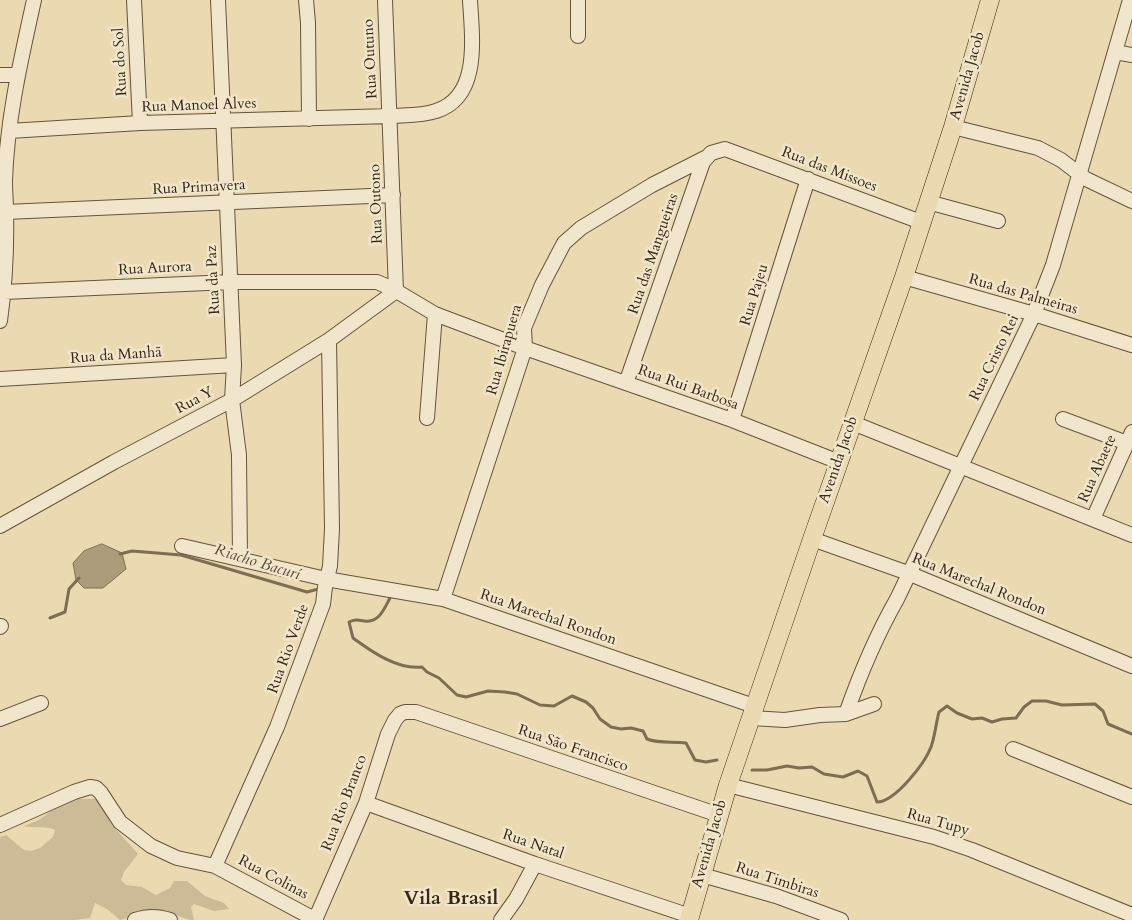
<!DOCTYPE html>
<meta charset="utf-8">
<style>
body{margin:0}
canvas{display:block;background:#ead9b1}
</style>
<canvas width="1132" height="920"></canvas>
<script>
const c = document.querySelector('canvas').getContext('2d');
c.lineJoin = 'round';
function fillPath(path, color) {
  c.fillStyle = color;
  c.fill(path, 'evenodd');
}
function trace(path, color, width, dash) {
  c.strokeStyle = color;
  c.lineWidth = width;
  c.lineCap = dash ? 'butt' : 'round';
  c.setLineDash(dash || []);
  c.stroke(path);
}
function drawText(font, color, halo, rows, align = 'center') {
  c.font = font + ' Cardo,serif';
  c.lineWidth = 5;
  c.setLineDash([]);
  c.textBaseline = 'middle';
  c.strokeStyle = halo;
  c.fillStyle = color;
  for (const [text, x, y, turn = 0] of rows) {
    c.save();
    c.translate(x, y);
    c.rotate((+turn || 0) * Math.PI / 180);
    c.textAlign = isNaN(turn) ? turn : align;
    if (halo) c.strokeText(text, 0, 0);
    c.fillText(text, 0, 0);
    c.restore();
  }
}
fillPath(new Path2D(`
 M71 799H95L101 803 111 824 138 854 124 872 121 880 126 885 142 887 156 895 170 888 174 881H187L205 896 224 903 229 909 214 911 194 904 191 907 194 920H190L163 911 147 912 120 920 107 909 95 903 90 918 74 920H0V837L6 835 24 850 31 851 40 848 53 837 55 830C45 825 35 829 24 826L39 820 63 802Z`), '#ccbb96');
const water = new Path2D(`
 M102 544 122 553 126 569 103 588H84L76 580 73 563 84 551Z`);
fillPath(water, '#ad9c7b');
trace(water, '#7e6d51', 1);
trace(new Path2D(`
 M120 554 132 551 181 555 307 592 322 588
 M388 594 390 598C384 609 379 623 365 621 358 620 355 619 349 622L353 638C372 652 398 670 422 667L427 672 439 678 457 695 466 697 488 691 505 692 517 694 540 705 554 706 572 696 586 702 593 708 600 719 611 727 621 729 631 728 643 731 647 739C660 744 673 741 686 743L695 760 706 762 717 760
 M50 618 65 612 69 589 79 578
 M752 770H767L787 766 799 768 812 767 824 774 843 777 858 771 867 776 877 802C895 802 925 763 931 747 935 736 936 723 939 712L947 706 957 713 972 719 982 718 992 722 1002 719 1016 718 1024 707 1032 701H1046L1062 705 1095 704 1103 711 1108 724 1132 734`), '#7e6d51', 3);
const minor = new Path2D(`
 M134 0 140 123
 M218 0 234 365 232 400 239 455 240 559
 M306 0 308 23 309 119
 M385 0 396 291
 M578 0V36
 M1115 52 1132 55
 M0 75H18
 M953 127 1038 148 1061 160 1086 179 1132 201
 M9 131 140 123 391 116C406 115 422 116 436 111 481 97 472 37 470 0
 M928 202 998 221
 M6 212 393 195
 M904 277 1034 314 1132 345
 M4 292 230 282H377L393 289 435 314 525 348 732 420 839 462
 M0 321C5 285 7 248 6 211 6 201 5 191 5 181 7 119 21 59 34 0
 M0 379 234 365
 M626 383 703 162 711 153 725 149 921 222
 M427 418 435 314
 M1063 419 1127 443
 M732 420 808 179
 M853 423 1132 535
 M1093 519 1132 432
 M0 526 114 462 232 400 329 340 396 291
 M812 539 908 573 1132 666
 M182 546 326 579 443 599 754 706
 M443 599 525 348 524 328 542 285 564 243 581 228 652 185 707 157
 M0 627 1 626
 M846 714C860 674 876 636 897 599L1034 314 1053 265 1130 0
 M751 718 785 720 820 715 846 714 874 704
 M0 719 41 703
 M1013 749 1132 797
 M728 785 934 837 972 850 1132 915
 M366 803 535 864 690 916
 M0 825 74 792 90 787 96 788 101 793 120 822 151 846 177 858 215 866 316 920
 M215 866 277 727 323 604 325 587 330 566 332 529 329 340
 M702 875 776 896 841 920
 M135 920C148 916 157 916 170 920
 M315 920 366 803 388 734 395 720 400 714 405 712H416L719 815
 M501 920 516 899 535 864`);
const major = new Path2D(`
 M689 920 728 785 812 539 904 277 953 127 990 0`);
trace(minor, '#64543a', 16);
trace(major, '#372713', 19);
trace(minor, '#f1e6cc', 14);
trace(major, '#ead9b1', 18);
drawText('15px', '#372713', '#f1e6cc', [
 ["Rua Outuno",371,59,-93],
 ["Rua do Sol",121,62,-93],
 ["Avenida Jacob",968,76,-74],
 ["Rua Manoel Alves",199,106,-2],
 ["Rua das Missoes",829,170,21],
 ["Rua Primavera",199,188,-3],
 ["Rua Outono",377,204,-92],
 ["Rua das Mangueiras",654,254,-71],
 ["Rua Aurora",155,269,-3],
 ["Rua da Paz",214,280,-93],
 ["Rua Pajeu",755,295,-73],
 ["Rua das Palmeiras",1023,295,16],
 ["Rua Ibirapuera",505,350,-74],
 ["Rua da Manhã",116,356,-4],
 ["Rua Cristo Rei",995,358,-64],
 ["Rua Rui Barbosa",688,388,20],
 ["Rua Y",195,401,-28],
 ["Avenida Jacob",839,460,-71],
 ["Rua Abaete",1098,469,-66],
 ["Rua Marechal Rondon",979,585,22],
 ["Rua Marechal Rondon",548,618,19],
 ["Rua Rio Verde",289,649,-70],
 ["Rua São Francisco",573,749,19],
 ["Rua Rio Branco",345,803,-69],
 ["Rua Tupy",938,823,16],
 ["Avenida Jacob",710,844,-74],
 ["Rua Natal",533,845,19],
 ["Rua Colinas",273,878,28],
 ["Rua Timbiras",777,881,18]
]);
drawText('italic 16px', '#5a4a32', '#f1e6cc', [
 ["Riacho Bacurí",257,563,17]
]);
drawText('bold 20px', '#372713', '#f1e6cc', [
 ["Vila Brasil",451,899]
]);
</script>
